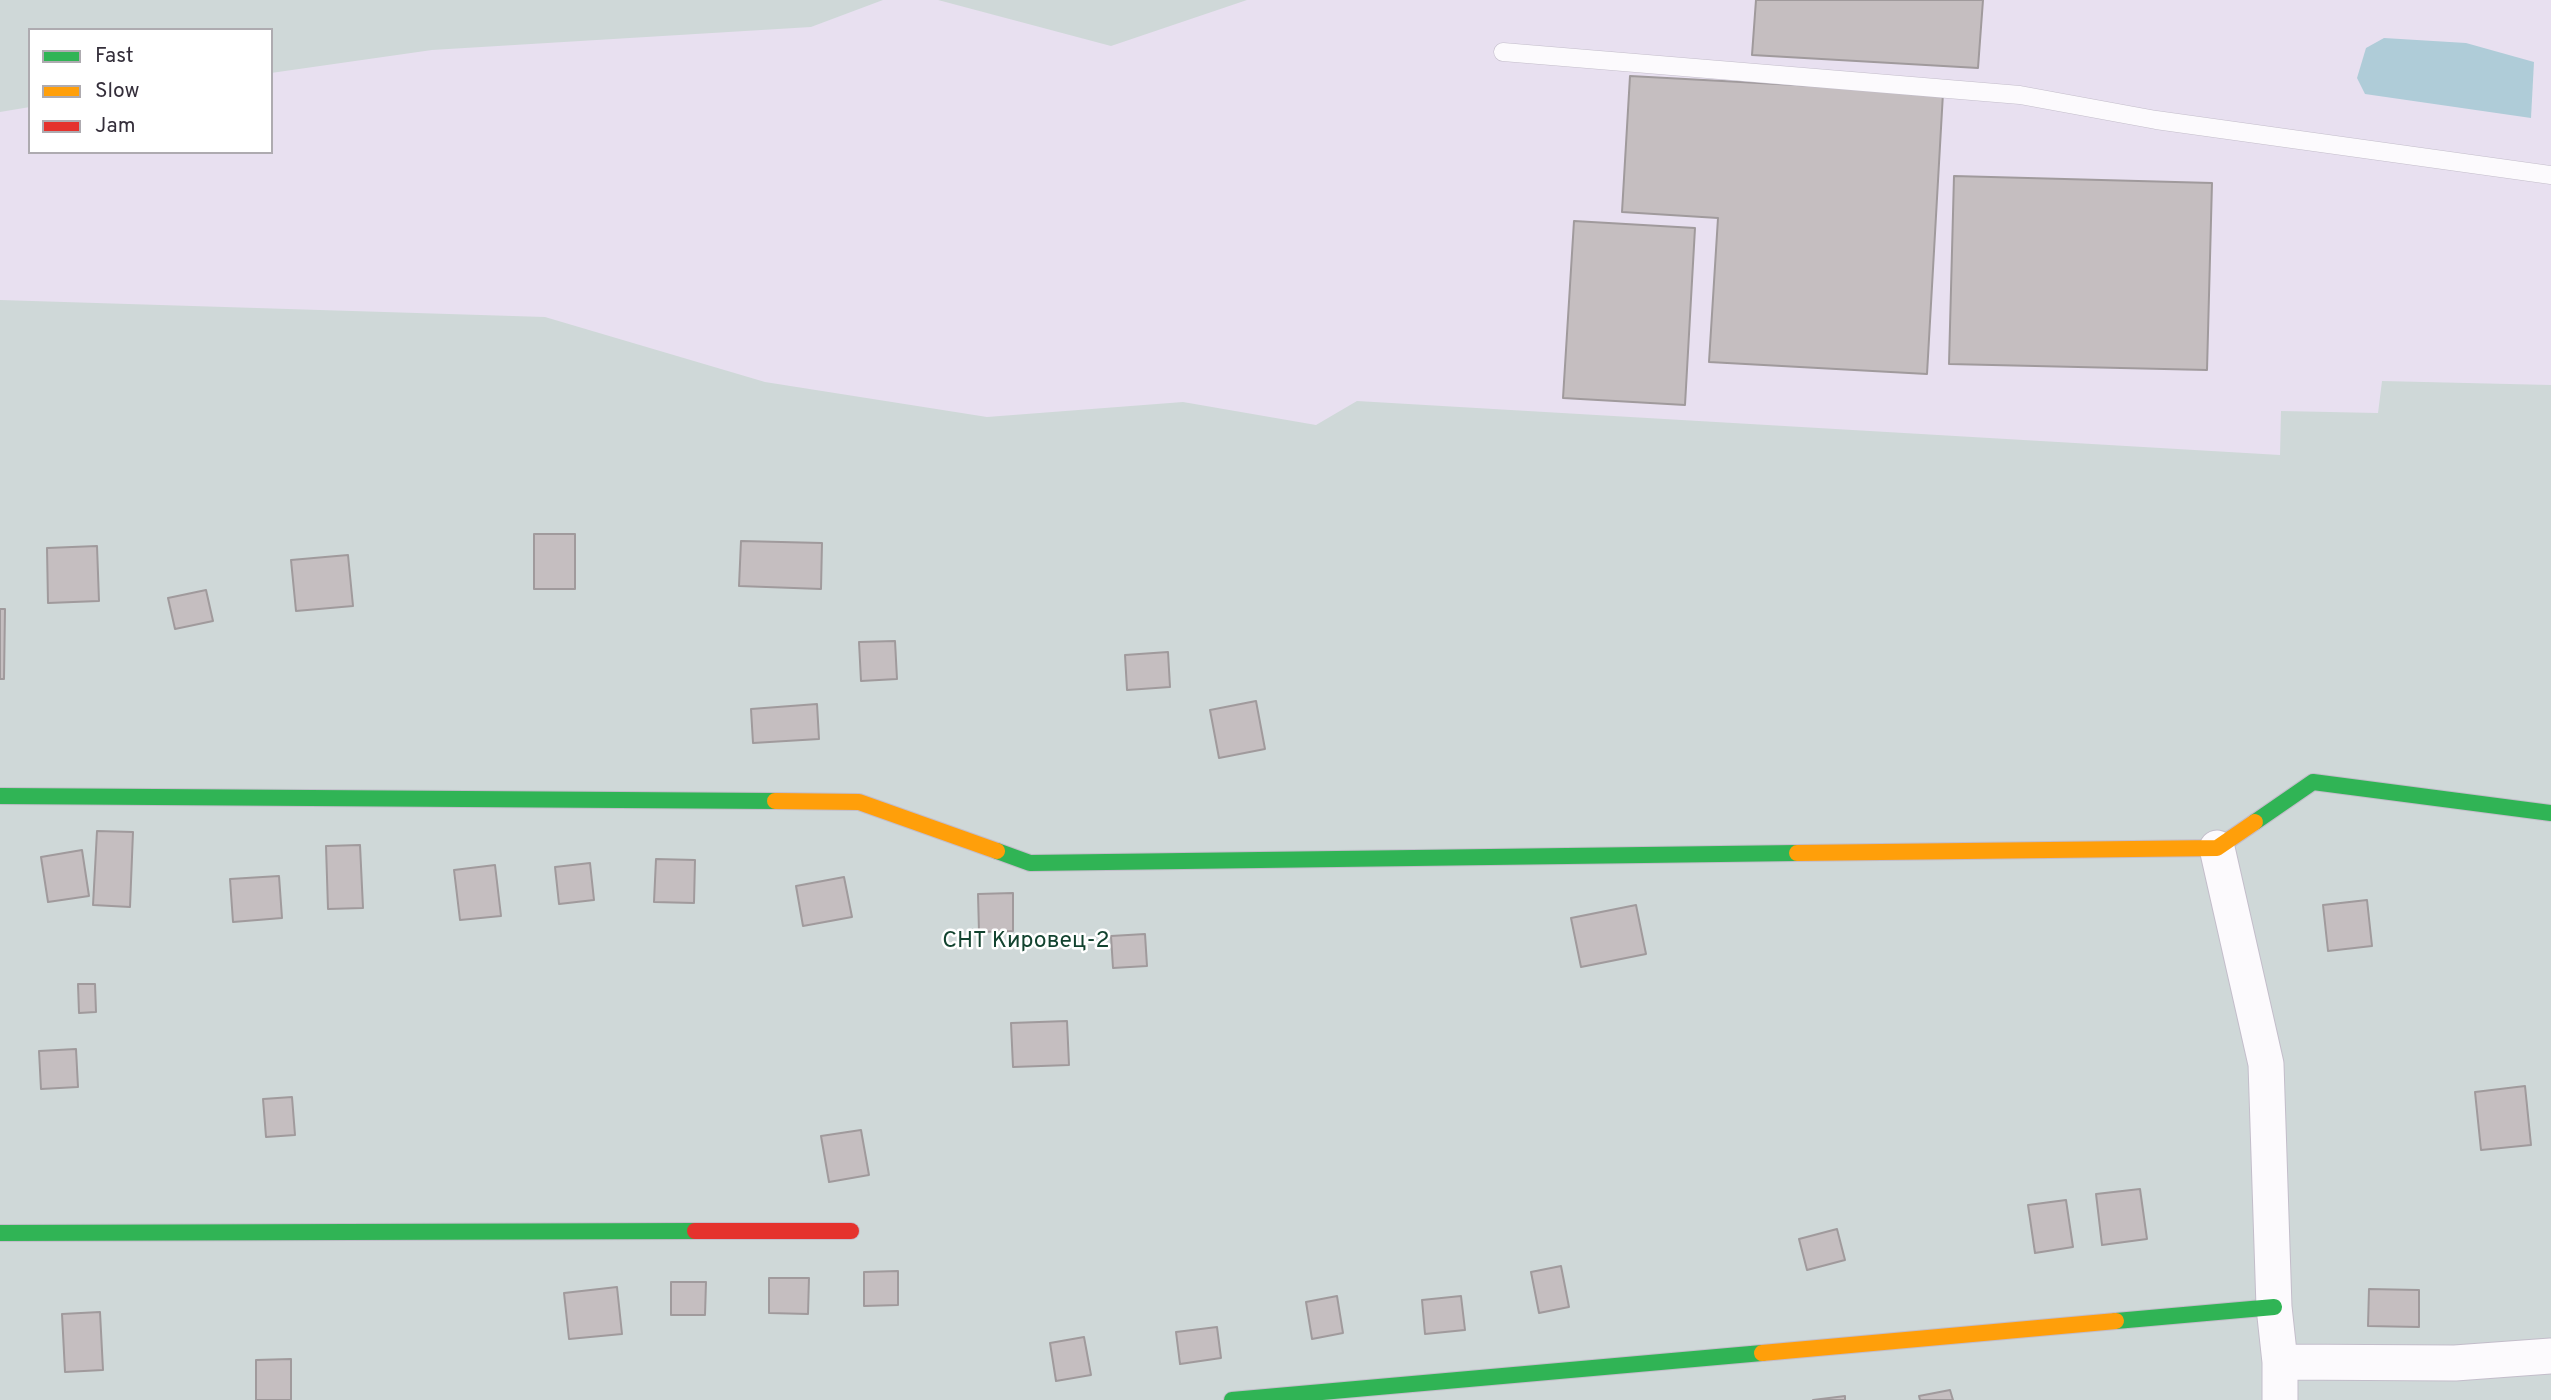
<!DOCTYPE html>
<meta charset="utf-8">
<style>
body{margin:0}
#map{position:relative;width:2551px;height:1400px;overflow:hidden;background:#e8e0f0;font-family:Overpass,sans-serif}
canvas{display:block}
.legend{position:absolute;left:28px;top:28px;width:245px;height:126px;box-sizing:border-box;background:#fff;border:2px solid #aeabb0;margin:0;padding:9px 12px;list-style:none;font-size:21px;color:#342e3a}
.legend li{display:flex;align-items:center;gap:14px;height:35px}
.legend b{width:35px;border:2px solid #aeabb0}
</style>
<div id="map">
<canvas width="2551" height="1400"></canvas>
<ul class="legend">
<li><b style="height:9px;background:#30b455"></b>Fast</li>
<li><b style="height:9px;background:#ff9f0a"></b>Slow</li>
<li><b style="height:9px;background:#e5322d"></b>Jam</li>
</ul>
</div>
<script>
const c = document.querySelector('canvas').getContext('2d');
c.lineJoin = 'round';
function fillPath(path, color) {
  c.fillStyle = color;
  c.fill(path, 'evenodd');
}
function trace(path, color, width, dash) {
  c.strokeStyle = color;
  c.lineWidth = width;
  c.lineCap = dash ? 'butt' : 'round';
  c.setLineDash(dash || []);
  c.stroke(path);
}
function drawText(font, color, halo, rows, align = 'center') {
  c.font = font + ' Overpass,sans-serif';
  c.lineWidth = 5;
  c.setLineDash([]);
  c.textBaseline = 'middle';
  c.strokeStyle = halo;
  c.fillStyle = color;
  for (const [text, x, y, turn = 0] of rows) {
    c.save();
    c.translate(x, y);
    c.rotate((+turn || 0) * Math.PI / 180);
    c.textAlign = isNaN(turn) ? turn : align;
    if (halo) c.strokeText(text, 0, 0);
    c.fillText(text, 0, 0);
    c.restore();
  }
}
fillPath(new Path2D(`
 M0 0H883L811 27 432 50 271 73V30H30V107L0 112Z
 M938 0H1247L1111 46Z
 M0 300 545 317 765 382 987 417 1183 402 1316 425 1357 401 2280 455 2281 411 2378 413 2382 381 2551 385V1400H0Z`), '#cfd8d8');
fillPath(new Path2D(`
 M2384 38 2466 43 2534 62 2531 118 2365 94 2357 78 2366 48Z`), '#afccd8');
const building = new Path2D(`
 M1756 0H1983L1978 68 1752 55Z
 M1630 76 1943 93 1927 374 1709 362 1718 218 1622 212Z
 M1954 176 2212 183 2207 370 1949 364Z
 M1574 221 1695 228 1685 405 1563 398Z
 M534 534H575V589H534Z
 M741 541 822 543 821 589 739 586Z
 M97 546 99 601 48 603 47 548Z
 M348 555 353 606 296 611 291 560Z
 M206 590 213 621 175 629 168 598Z
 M0 609H5L4 679H0Z
 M895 641 897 679 861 681 859 642Z
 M1168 652 1170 687 1127 690 1125 655Z
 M1256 701 1265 749 1219 758 1210 710Z
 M817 704 819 739 753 743 751 709Z
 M97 831 133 832 130 907 93 905Z
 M360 845 363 908 328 909 326 846Z
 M82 850 89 896 48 902 41 857Z
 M656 859 695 860 694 903 654 902Z
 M590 863 594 900 559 904 555 867Z
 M495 865 501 916 460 920 454 870Z
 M279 876 282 918 233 922 230 879Z
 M844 877 852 917 803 926 796 886Z
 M1013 893V931L979 932 978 894Z
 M2367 900 2372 946 2328 951 2323 905Z
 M1636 905 1646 954 1581 967 1571 918Z
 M1145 934 1147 966 1113 968 1111 936Z
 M78 984H95L96 1012 79 1013Z
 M1067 1021 1069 1065 1013 1067 1011 1023Z
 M76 1049 78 1087 41 1089 39 1051Z
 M2525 1086 2531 1145 2481 1150 2475 1092Z
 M292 1097 295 1135 266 1137 263 1099Z
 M861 1130 869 1175 829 1182 821 1136Z
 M2140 1189 2147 1239 2102 1245 2096 1194Z
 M2066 1200 2073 1247 2035 1253 2028 1205Z
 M1837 1229 1845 1260 1807 1270 1799 1239Z
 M1561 1266 1569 1307 1539 1313 1531 1272Z
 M898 1271V1305L864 1306V1272Z
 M769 1278H809L808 1314 769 1313Z
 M671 1282H706L705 1315H671Z
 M617 1287 622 1334 569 1339 564 1293Z
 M2369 1289 2419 1290V1327L2368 1326Z
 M1337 1296 1343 1333 1312 1339 1306 1302Z
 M1461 1296 1465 1330 1425 1334 1422 1300Z
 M100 1312 103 1370 65 1372 62 1314Z
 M1217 1327 1221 1358 1180 1364 1176 1332Z
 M1084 1337 1091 1375 1056 1381 1050 1343Z
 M291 1359V1400H256V1360Z
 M1950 1390 1953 1400H1920L1919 1396Z
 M1845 1396V1400H1813Z`);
fillPath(building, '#c5bec0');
trace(building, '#a09a9c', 2);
const lane = new Path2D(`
 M1503 52 2020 95 2156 120 2551 175`);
const street = new Path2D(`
 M2217 848 2266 1064 2274 1307 2280 1362V1400
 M2280 1362 2455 1363 2551 1356`);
const fast = new Path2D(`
 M0 796 775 801
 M2255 822 2313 782 2551 813
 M997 851 1030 863 1797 853
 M0 1233 695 1231
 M2116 1321 2274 1307
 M1232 1400 1762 1353`);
const slow = new Path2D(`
 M775 801 859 802 997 851
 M1797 853 2217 848 2255 822
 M1762 1353 2116 1321`);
const jam = new Path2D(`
 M695 1231H851`);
trace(lane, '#c3bdca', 19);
trace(street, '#c3bdca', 37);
trace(fast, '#c3bdca', 18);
trace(slow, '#c3bdca', 18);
trace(jam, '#c3bdca', 18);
trace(lane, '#fcfafd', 18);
trace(street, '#fcfafd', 35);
trace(fast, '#30b455', 16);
trace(slow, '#ff9f0a', 16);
trace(jam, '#e5322d', 16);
drawText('23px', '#12432f', '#fff', [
 ["СНТ Кировец-2",1026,942]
]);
</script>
